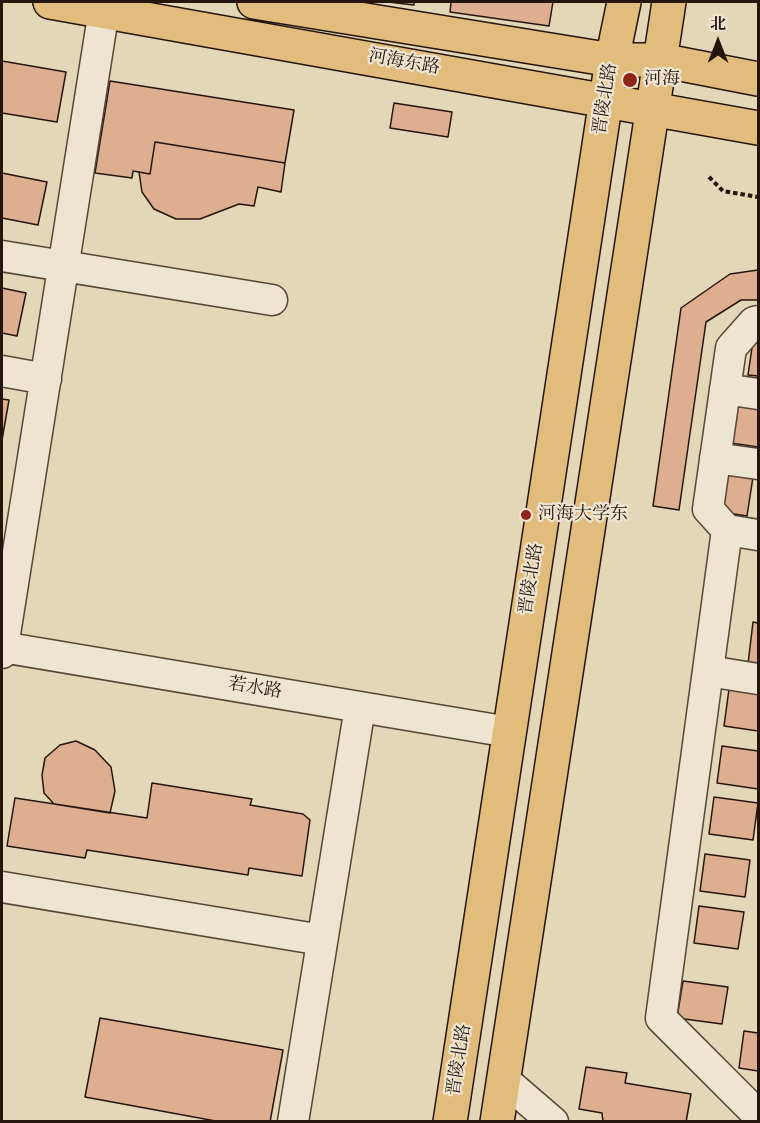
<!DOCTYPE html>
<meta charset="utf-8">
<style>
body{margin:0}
#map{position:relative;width:760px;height:1123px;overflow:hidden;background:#e4d7b8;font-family:"IM FELL Double Pica","Noto Serif SC",serif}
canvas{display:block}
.frame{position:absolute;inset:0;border:3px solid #26150c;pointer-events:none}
.north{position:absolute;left:688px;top:12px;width:60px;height:60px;-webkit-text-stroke:4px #ede5d1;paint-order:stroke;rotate:0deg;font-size:16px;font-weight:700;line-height:24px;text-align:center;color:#26150c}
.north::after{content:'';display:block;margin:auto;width:21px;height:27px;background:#26150c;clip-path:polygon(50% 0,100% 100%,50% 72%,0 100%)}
</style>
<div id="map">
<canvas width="760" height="1123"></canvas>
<div class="frame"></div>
<div class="north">北</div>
</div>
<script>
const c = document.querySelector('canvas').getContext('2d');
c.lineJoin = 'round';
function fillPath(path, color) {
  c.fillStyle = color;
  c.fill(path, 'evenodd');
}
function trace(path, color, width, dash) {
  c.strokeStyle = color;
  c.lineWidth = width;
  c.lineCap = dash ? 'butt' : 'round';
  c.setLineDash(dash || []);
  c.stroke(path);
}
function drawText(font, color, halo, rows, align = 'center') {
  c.font = font + ' "IM FELL Double Pica","Noto Serif SC",serif';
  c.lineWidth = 4.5;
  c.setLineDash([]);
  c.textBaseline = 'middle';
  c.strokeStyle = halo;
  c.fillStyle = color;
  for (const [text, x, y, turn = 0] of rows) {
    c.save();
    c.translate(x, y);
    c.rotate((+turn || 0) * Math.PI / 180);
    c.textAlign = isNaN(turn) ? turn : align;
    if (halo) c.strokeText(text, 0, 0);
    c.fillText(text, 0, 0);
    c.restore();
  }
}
const building = new Path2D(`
 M388 2H414V5Z
 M451 2H553L549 26 450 12Z
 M2 61 66 72 57 122 2 113Z
 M110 81 294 110 285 163 155 142 150 174 133 171 132 178 95 173Z
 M394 103 452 112 448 137 390 128Z
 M155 142 285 163 281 192 258 187 254 206 239 204 200 219H176L154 209 142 192 139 172 150 174Z
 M2 173 47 182 38 225 2 218Z
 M758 270V300H741L706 322 679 510 653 506 681 308 730 274Z
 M2 288 26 293 17 336 2 333Z
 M754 334 758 335V376L748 375Z
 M2 399 9 400 2 440Z
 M730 402 758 406V447L724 442Z
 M716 471 753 477 747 516 709 510Z
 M753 622 758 623V665L748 664Z
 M729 689 758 694V731L724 726Z
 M76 741 95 750 111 767 115 791 110 813 54 804 44 793 42 775 45 758 60 745Z
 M722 746 758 751V789L717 783Z
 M152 783 252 799 250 805 303 814 310 820 302 876 249 868 248 875 87 850 85 858 7 846 15 798 147 818Z
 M714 797 758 803 753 840 709 834Z
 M705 854 750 860 745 897 700 891Z
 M699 906 744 912 738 949 694 943Z
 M683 981 728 987 722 1024 677 1018Z
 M100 1018 283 1050 270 1122H221L85 1097Z
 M744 1031 758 1033V1071L739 1068Z
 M586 1067 627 1073 625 1083 691 1094 686 1122H603L602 1113 579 1109Z`);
fillPath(building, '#deae90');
trace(building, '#26150c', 1.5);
const minor = new Path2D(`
 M2 256 272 300
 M758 321 754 322 731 348 708 509 727 530 661 1018 758 1115
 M2 371 46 379
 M725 389 758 394
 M715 458 758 464
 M727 530 758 535
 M2 647 509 732
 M2 653 104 10
 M708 671 758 679
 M2 887 322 940
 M503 1079 553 1122
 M293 1122 360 707`);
const major = new Path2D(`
 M50 2 758 128
 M254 2 612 60H660L758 79
 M450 1122 612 60 624 2
 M497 1122 669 2`);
trace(minor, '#564637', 33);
trace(major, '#26150c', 36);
trace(new Path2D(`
 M709 177 723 191 758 197`), '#26150c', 4, [4.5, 3]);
trace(minor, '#ede5d1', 30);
trace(major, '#e2bc7c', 33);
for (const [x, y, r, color] of [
 [630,80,8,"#8f2418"],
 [526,515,6,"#8f2418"]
]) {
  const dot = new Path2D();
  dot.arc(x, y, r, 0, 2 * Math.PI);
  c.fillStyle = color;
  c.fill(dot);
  trace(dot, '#ede5d1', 2);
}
drawText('18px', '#26150c', '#ede5d1', [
 ["河海东路",404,63,10],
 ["晋陵北路",606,99,-81],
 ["晋陵北路",532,579,-81],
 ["若水路",255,689,9],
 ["晋陵北路",460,1060,-81]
]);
drawText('18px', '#26150c', '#ede5d1', [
 ["河海",644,80],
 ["河海大学东",538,515]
], 'left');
</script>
